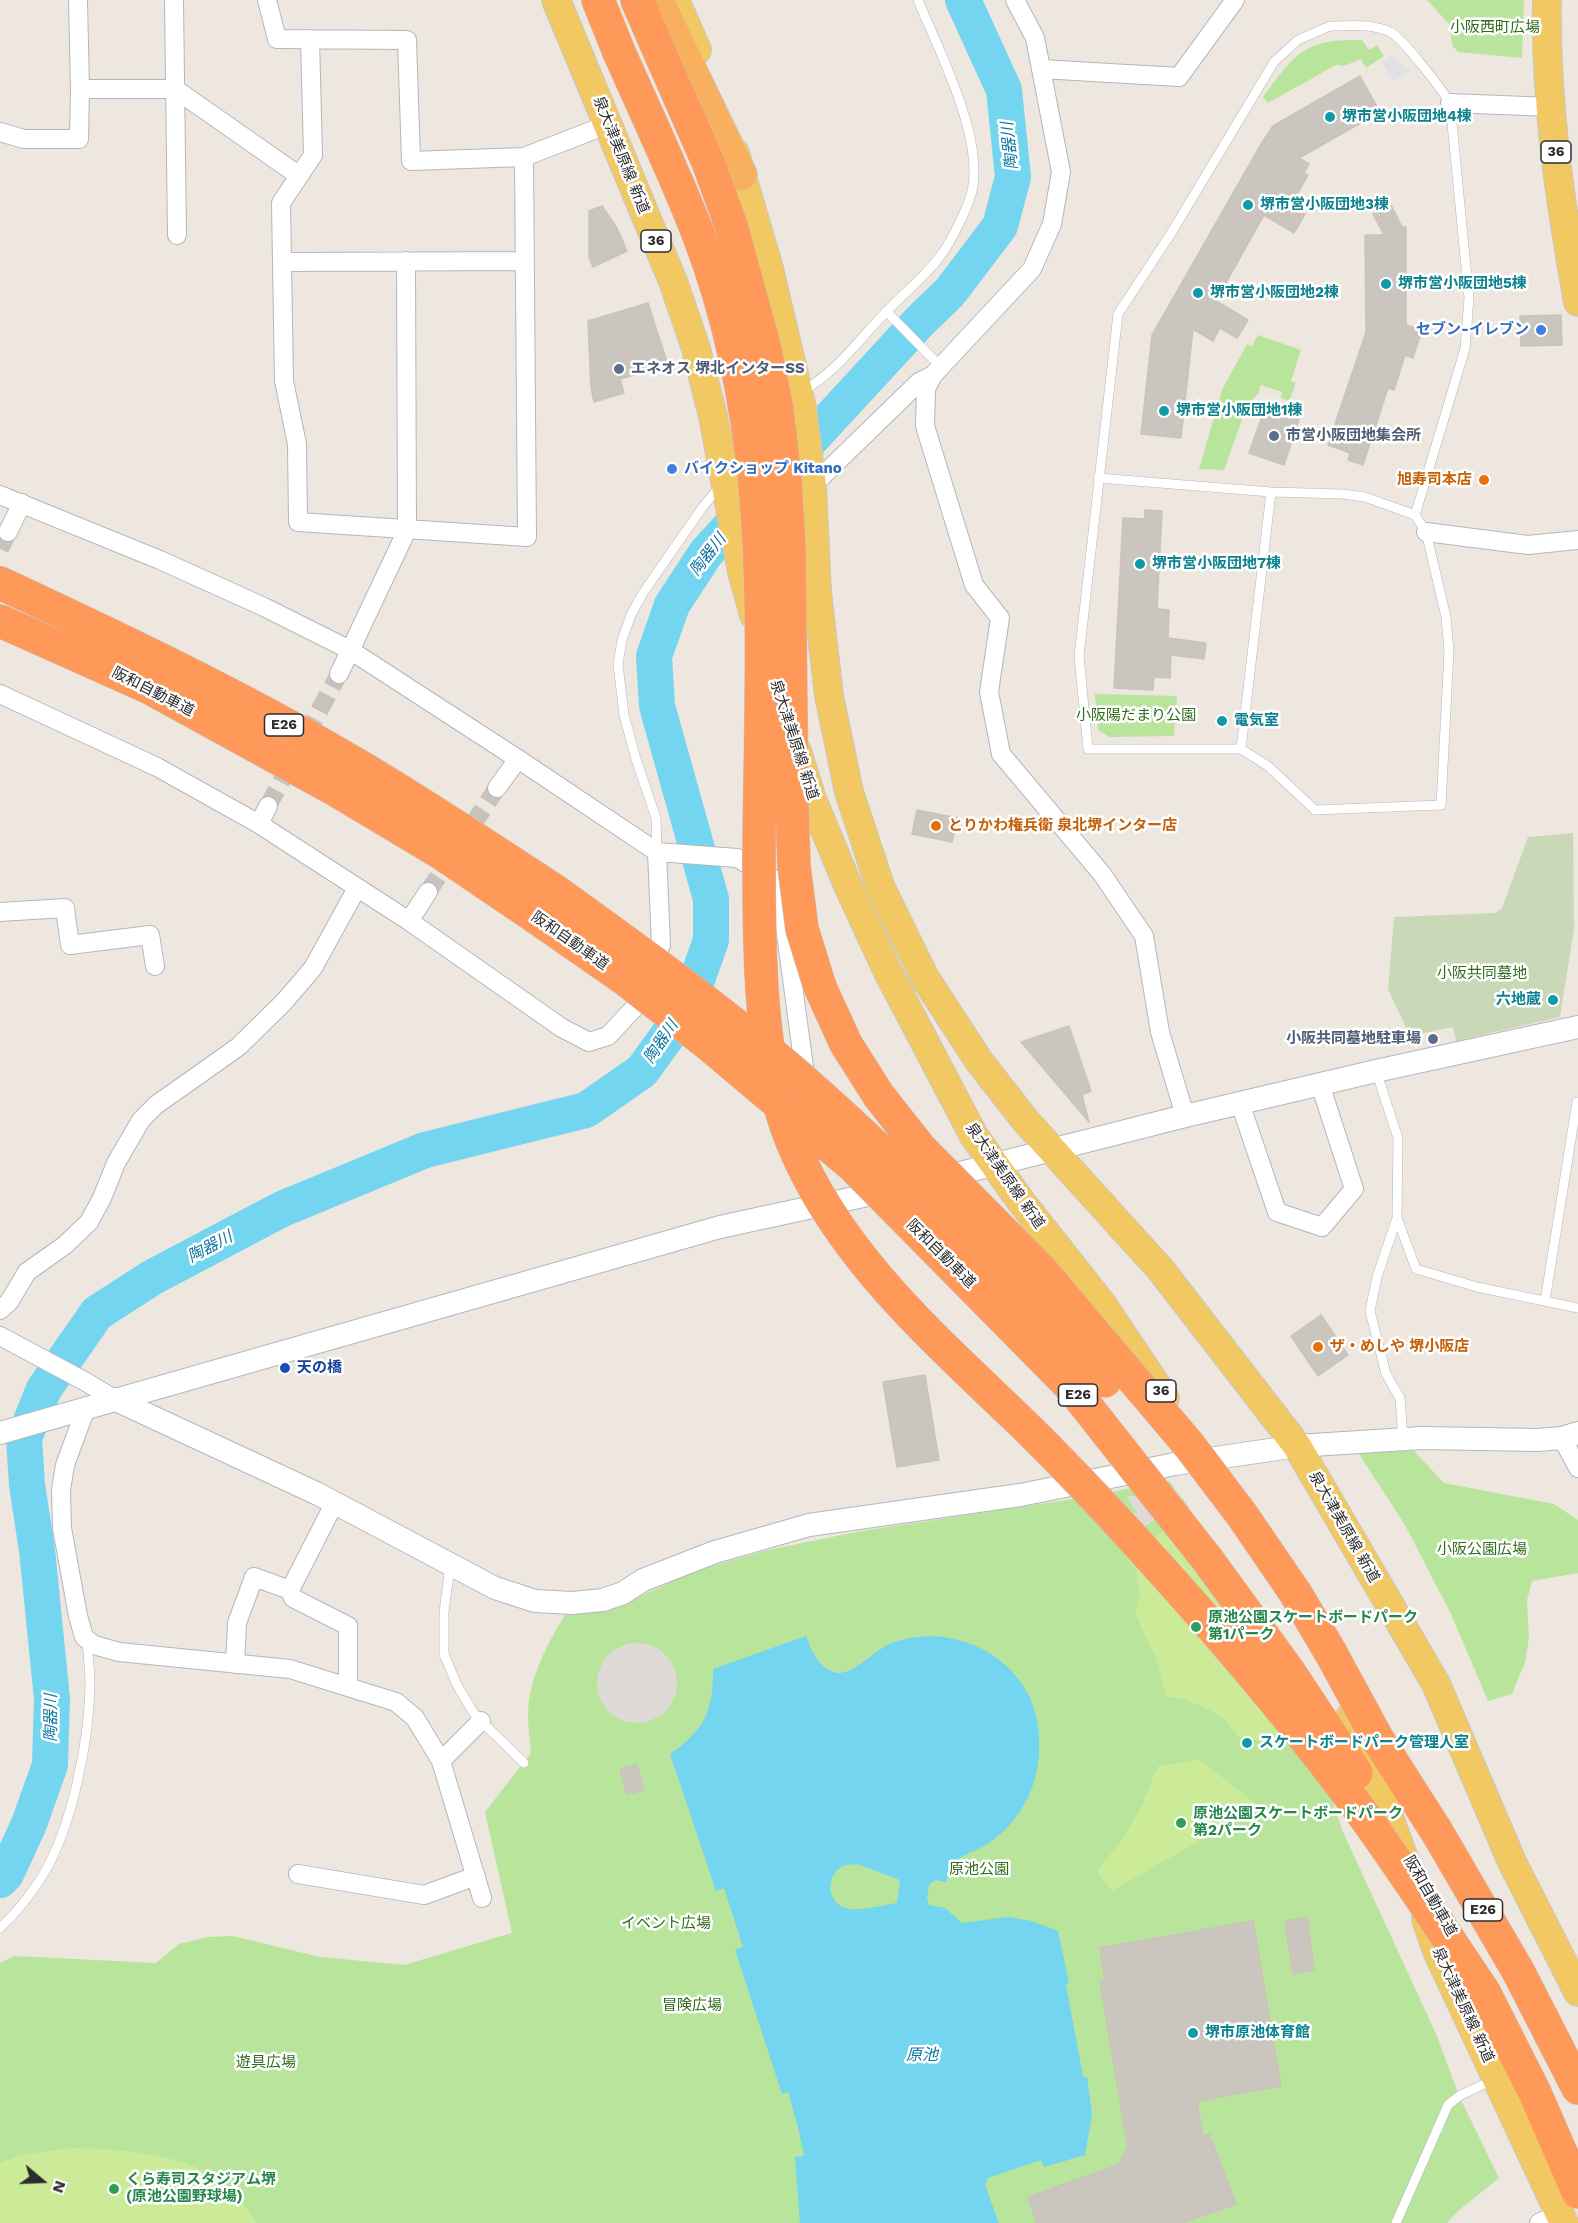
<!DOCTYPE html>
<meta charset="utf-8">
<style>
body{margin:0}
#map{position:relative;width:1578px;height:2223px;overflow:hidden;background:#eee7df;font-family:"Work Sans",sans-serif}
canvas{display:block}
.north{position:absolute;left:12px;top:2151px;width:60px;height:60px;-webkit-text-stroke:4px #fff;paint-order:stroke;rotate:109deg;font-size:16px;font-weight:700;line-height:24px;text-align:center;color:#2d2d2d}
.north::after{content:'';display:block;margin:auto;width:21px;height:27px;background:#2d2d2d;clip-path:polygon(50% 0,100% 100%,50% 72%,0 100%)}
</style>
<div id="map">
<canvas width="1578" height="2223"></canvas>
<div class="north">N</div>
</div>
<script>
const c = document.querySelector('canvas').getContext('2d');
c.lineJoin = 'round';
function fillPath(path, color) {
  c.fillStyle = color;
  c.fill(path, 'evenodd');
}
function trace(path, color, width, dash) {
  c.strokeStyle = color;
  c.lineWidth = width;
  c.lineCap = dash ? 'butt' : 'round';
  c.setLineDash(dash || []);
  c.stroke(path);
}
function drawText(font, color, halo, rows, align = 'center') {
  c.font = font + ' "Work Sans","Noto Sans JP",sans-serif';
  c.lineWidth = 5;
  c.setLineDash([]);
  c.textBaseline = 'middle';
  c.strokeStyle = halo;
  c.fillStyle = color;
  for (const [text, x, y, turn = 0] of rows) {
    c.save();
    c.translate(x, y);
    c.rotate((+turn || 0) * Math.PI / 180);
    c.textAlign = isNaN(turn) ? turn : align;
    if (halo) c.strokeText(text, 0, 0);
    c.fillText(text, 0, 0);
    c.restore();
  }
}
fillPath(new Path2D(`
 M1392 55 1410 72 1392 81 1382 62Z`), '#e1e0e7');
fillPath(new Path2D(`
 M1427 0H1524L1522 58 1458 52 1452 45 1450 25Z
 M1362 40 1369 50 1377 45 1384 56 1366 68 1361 59 1344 66 1336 65 1268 103 1263 97C1296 53 1303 39 1362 40Z
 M1258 335 1301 350 1291 381 1296 383 1289 401 1281 398 1282 392 1261 385 1258 394 1248 403 1224 470 1199 469 1222 390 1247 344 1252 346Z
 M1095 694 1177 696 1174 736 1110 737 1098 730Z
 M1357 1451H1414L1444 1483 1554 1504 1578 1520V1573L1532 1581 1527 1600 1529 1638 1525 1662 1512 1694 1488 1701 1451 1614 1405 1525Z
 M1169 1481 1189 1507 1304 1720 1343 1832 1437 2036 1459 2096 1499 2178 1458 2211 1447 2223H0V1963L14 1956 156 1963 179 1944 207 1937 233 1936 320 1957 404 1965 512 1933 485 1812 531 1753C530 1741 528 1728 528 1716 528 1680 547 1644 565 1615L609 1610 682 1577 712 1566 768 1550 861 1531 1079 1498Z`), '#b8e49c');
fillPath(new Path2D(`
 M1573 833 1574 929 1560 1017 1456 1041 1453 1027 1410 1036 1388 989 1394 917 1496 913 1502 908 1528 837Z`), '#c9d8b6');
fillPath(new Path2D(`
 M1189 1514 1300 1723 1286 1747 1238 1736 1223 1718 1208 1709 1181 1698 1166 1697 1157 1661 1135 1613 1140 1597 1136 1569 1125 1557Z
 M1200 1760 1259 1806 1112 1891 1097 1871 1124 1837 1140 1809 1158 1766Z
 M72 2148C116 2149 164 2152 204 2171 227 2182 243 2203 257 2223H0V2163L20 2155Z`), '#cceb98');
fillPath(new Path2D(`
 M1175 1489 1182 1499 1120 1545 1112 1534 1136 1512 1127 1497Z
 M597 1683a40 40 0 1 1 80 0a40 40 0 1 1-80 0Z`), '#dedad6');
fillPath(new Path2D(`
 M806 1636C811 1650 820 1670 837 1673 854 1675 875 1649 892 1643 951 1620 1026 1657 1037 1720 1046 1768 1029 1817 987 1844 964 1858 957 1851 946 1882L935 1880 929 1885 927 1898 929 1905 945 1908 962 1923 1008 1917 1032 1921 1058 1931 1069 1983 1066 1984 1083 2077H1087L1092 2114 1085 2155 1044 2167 1041 2160 988 2178 985 2185 999 2223H800L795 2157 804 2156 799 2131 788 2092 782 2094 735 1950 743 1947 724 1888 716 1891 670 1754C704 1731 714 1710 713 1669ZM857 1864 900 1880 897 1903C882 1905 859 1912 845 1908 826 1901 826 1875 843 1866 847 1864 852 1865 857 1864Z`), '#73d5ef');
trace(new Path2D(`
 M0 1880 6 1874 29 1824 50 1765 52 1699 37 1550 27 1485 24 1438 44 1389 97 1313 153 1277 282 1209 425 1150 586 1110 642 1071 671 1031 698 977 711 940V899L657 706 654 656 672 605 706 553 920 321 950 292 1000 226 1013 177 1004 90 963 0`), '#73d5ef', 36);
const building = new Path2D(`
 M1360 76 1380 112 1299 158 1309 164 1304 173 1308 175 1291 206 1305 214 1294 233 1264 215 1216 301 1248 320 1237 338 1220 328 1213 341 1193 329 1181 438 1141 434 1152 335 1261 144 1273 126Z
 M1391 205 1402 227H1406V325L1422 330 1413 358 1405 355 1394 390 1388 388 1363 465 1348 460 1350 453 1328 445 1366 332 1365 235H1384L1373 214Z
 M602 206 617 228 627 251 593 267 589 257V211Z
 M648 303 668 365 620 379 624 393 594 402 591 387 588 321Z
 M1561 315 1562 345 1521 346 1520 316Z
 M1265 408 1299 419 1284 465 1249 453Z
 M1145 510 1162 511 1157 609 1169 610 1168 638 1206 643 1204 659 1171 655 1170 678 1154 677 1153 690 1114 688 1123 518 1145 519Z
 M917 810 958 818 952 842 912 834Z
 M1069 1026 1091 1091 1082 1095 1089 1122 1021 1042Z
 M1321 1315 1348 1355 1318 1376 1291 1336Z
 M925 1375 939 1460 897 1467 883 1382Z
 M637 1765 644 1790 627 1794 620 1769Z
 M1307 1917 1314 1970 1293 1974 1285 1921Z
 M1253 1921 1281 2086 1197 2101 1203 2136 1209 2134 1236 2204 1182 2223H1037L1028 2197 1118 2165 1128 2147 1100 1981 1105 1980 1100 1948Z`);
fillPath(building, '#cac5be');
trace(building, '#cac3b9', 1.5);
trace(new Path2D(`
 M0 549 8 532
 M268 806 339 674
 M428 892 497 788`), '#c7c2bb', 18, [18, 9]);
const service = new Path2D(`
 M1330 26C1350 26 1371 23 1390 32 1402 37 1442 90 1450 103L1469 298 1465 349 1415 515 1426 532 1446 617 1449 651 1441 805 1315 810 1268 766 1241 749H1088L1079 656 1118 314 1170 235 1274 62 1298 40Z
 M886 311 940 366
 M802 391C836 373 860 338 887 311 905 292 925 277 941 255 951 242 971 202 973 186 981 131 939 51 918 0
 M1098 478 1271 492 1342 494 1365 497 1415 515
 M1241 749 1271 492
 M657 852 656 818 636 759 624 715 618 664 622 640 631 615 643 593 702 508 720 486
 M1376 1071 1398 1138 1397 1218 1377 1277 1370 1311 1386 1374 1400 1398 1403 1439
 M1397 1218 1416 1269 1477 1287 1578 1308
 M1545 1301 1577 1102
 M450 1566 444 1612V1654L457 1685 475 1715 524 1763
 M0 1928C16 1913 32 1893 43 1875 72 1827 89 1741 90 1686 90 1670 88 1655 87 1640
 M1396 2223 1448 2105 1459 2096 1495 2079`);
const minor = new Path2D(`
 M78 0 80 89
 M174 0 177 235
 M267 0 277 39 407 40 411 161 524 157 609 124
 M1015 0 1035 38 1061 172 1052 224 1032 269 933 375 926 389 925 426 974 585 1000 618 989 692 1001 754 1102 874 1144 936 1160 1032 1185 1116
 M310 39 313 155 281 203 284 381 297 444 298 522 527 537 524 157
 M1041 69 1179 77 1235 0
 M1450 103 1551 107
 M0 132 24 139H79L80 89H175L298 175
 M282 262 525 261
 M812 486 919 382 933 375
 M0 495 160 560 264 607 350 650 518 759 657 852 737 858 779 882 806 1082
 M8 532 22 503
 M1426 532 1528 545 1578 540
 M339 674 407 530 406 261
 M0 694 157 767 259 824 409 921 562 1028 589 1042 608 1036 637 1005 661 945 657 852
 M497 788 518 759
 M259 824 268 806
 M0 912 65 908 70 945 150 935 155 966
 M409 921 428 892
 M1240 1103 1277 1212 1322 1227 1354 1189 1320 1084
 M0 1310 9 1302 27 1272 65 1245 89 1222 102 1198 116 1163 141 1120 156 1105 238 1047 284 1002 313 968 357 888
 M0 1336 86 1382 114 1399
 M86 1408 65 1465 61 1490 62 1528 78 1616 84 1637 94 1645 119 1652 290 1669 396 1702 415 1718 441 1761 482 1898
 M1562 1438 1578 1468
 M335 1502 290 1590 293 1598 348 1626V1687
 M235 1664 237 1623 254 1577 290 1590
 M441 1761 481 1721
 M298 1874 424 1895 476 1876
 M1539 2223 1560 2213`);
const tertiary = new Path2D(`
 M937 1179 1185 1116 1376 1071 1578 1027
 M114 1399 318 1494 495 1588 535 1601 572 1603 603 1600 623 1593 643 1580 715 1552 809 1525 1020 1495 1175 1464 1297 1446 1422 1438 1538 1440 1562 1438 1578 1433
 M0 1433 720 1227 891 1190`);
const primary = new Path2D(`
 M556 0 674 284 696 349 713 416 742 572 754 615
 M675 0 697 50
 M1547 0C1545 101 1560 202 1578 302
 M735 153 768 265 802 408 812 486 817 592 829 696 849 792 880 886 925 978 979 1061 1025 1120 1161 1270 1297 1446 1436 1684 1512 1862 1578 1992
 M797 751 812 799 849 888 888 972 974 1136 1023 1204 1102 1304 1165 1398
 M1350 1717 1363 1745 1406 1864
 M1426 1919 1437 1951 1564 2223`);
const trunk = new Path2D(`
 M658 0 742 175`);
const motorway = new Path2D(`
 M598 0 619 52
 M637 0 653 37
 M0 583C120 639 240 696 354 763 422 803 488 847 554 890
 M0 621 150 688 334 789 441 853 537 918
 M1377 1738 1437 1832 1518 1971 1578 2088
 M1484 1992 1535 2093 1578 2192`);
trace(service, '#b3b6c0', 10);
trace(minor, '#b3b6c0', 20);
trace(tertiary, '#b3b6c0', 24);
trace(primary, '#c8c8c8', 30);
trace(trunk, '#c8c8c8', 32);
trace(motorway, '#c8c8c8', 34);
trace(service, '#fff', 9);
trace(minor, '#fff', 18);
trace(tertiary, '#fff', 22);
trace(primary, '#f1c861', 28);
trace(trunk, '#f8b05e', 30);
trace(motorway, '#fe995a', 33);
const motorwayBridge = new Path2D(`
 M653 37 708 162 731 225 764 345 777 410 785 477 789 546 792 804 794 866 802 929 820 987 846 1044 879 1096 920 1148 1041 1270 1189 1445 1242 1515 1296 1594 1332 1655 1377 1738
 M619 52C646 113 675 174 699 236 729 315 747 401 755 486 766 607 760 731 759 853 759 941 758 1057 791 1139 837 1255 934 1338 1021 1422 1058 1458 1094 1496 1129 1534 1204 1616 1278 1701 1345 1790 1394 1855 1438 1924 1484 1992
 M554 890C636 949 719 1009 796 1074 868 1137 936 1203 1002 1272 1037 1308 1072 1343 1105 1381
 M537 918 626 980 708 1044 853 1166 1072 1388 1207 1559 1290 1673 1356 1773`);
trace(motorwayBridge, '#c8c8c8', 34, []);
trace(motorwayBridge, '#fe995a', 33);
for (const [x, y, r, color] of [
 [1330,117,6,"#0f9aa8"],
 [1248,205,6,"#0f9aa8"],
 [1386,284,6,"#0f9aa8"],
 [1198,293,6,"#0f9aa8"],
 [1541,330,6,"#3f7fe0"],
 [619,369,6,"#5c6f8a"],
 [1164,411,6,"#0f9aa8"],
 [1274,436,6,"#5c6f8a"],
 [672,469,6,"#3f7fe0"],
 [1484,480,6,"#e8710a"],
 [1140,564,6,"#0f9aa8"],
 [1222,721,6,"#0f9aa8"],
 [936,826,6,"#e8710a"],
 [1553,1000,6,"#0f9aa8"],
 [1433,1039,6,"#5c6f8a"],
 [1318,1347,6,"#e8710a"],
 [285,1368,6,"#1a4fb4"],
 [1196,1627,6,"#2e9e5b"],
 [1247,1743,6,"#0f9aa8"],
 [1181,1823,6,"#2e9e5b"],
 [1193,2033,6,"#0f9aa8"],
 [114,2189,6,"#2e9e5b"]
]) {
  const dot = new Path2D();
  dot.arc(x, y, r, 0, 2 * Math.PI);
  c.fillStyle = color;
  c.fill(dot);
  trace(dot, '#fff', 2);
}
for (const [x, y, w] of [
 [1556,152,30],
 [656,241,30],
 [284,725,39],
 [1161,1391,30],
 [1078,1395,39],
 [1483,1910,39]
]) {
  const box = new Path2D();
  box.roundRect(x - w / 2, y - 11, w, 22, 4.5);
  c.fillStyle = '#fff';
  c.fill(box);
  trace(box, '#2d2d2d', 1.5);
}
drawText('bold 14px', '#2d2d2d', null, [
 ["36",1556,152],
 ["36",656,241],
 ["E26",284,725],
 ["36",1161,1391],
 ["E26",1078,1395],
 ["E26",1483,1910]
]);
drawText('15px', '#306c1b', '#fff', [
 ["小阪西町広場",1495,28],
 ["小阪陽だまり公園",1136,716],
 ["小阪共同墓地",1482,974],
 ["小阪公園広場",1482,1550],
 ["原池公園",979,1870],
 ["イベント広場",666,1924],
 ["冒険広場",692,2006],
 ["遊具広場",266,2063]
]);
drawText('bold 15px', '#0d838f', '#fff', [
 ["堺市営小阪団地4棟",1342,117],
 ["堺市営小阪団地3棟",1260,205],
 ["堺市営小阪団地5棟",1398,284],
 ["堺市営小阪団地2棟",1210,293],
 ["堺市営小阪団地1棟",1176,411],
 ["堺市営小阪団地7棟",1152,564],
 ["電気室",1234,721],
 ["六地蔵",1541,1000,"right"],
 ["スケートボードパーク管理人室",1259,1743],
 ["堺市原池体育館",1205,2033]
], 'left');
drawText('15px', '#2d2d2d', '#fff', [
 ["泉大津美原線 新道",621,155,68],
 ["阪和自動車道",153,692,27],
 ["泉大津美原線 新道",794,740,72],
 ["阪和自動車道",570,941,35],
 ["泉大津美原線 新道",1005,1176,55],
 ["阪和自動車道",941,1254,45],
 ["泉大津美原線 新道",1344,1527,60],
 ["阪和自動車道",1430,1896,60],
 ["泉大津美原線 新道",1463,2005,65]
]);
drawText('bold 15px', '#366cbe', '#fff', [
 ["セブン-イレブン",1529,330],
 ["バイクショップ Kitano",684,469,"left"]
], 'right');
drawText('bold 15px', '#4e5e75', '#fff', [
 ["エネオス 堺北インターSS",631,369],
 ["市営小阪団地集会所",1286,436],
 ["小阪共同墓地駐車場",1421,1039,"right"]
], 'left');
drawText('bold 15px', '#c56008', '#fff', [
 ["旭寿司本店",1472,480,"right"],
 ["とりかわ権兵衛 泉北堺インター店",948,826],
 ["ザ・めしや 堺小阪店",1330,1347]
], 'left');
drawText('bold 15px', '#164399', '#fff', [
 ["天の橋",297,1368]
], 'left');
drawText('bold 15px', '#27864d', '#fff', [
 ["原池公園スケートボードパーク",1208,1618],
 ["第1パーク",1208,1635],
 ["原池公園スケートボードパーク",1193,1814],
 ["第2パーク",1193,1831],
 ["くら寿司スタジアム堺",126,2180],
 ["(原池公園野球場)",126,2197]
], 'left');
drawText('italic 16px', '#0d75a0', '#fff', [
 ["陶器川",1010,146,-96],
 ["陶器川",708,555,-52],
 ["陶器川",661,1042,-56],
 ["陶器川",210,1247,-28],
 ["陶器川",51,1718,-90],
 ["原池",922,2055]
]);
</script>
